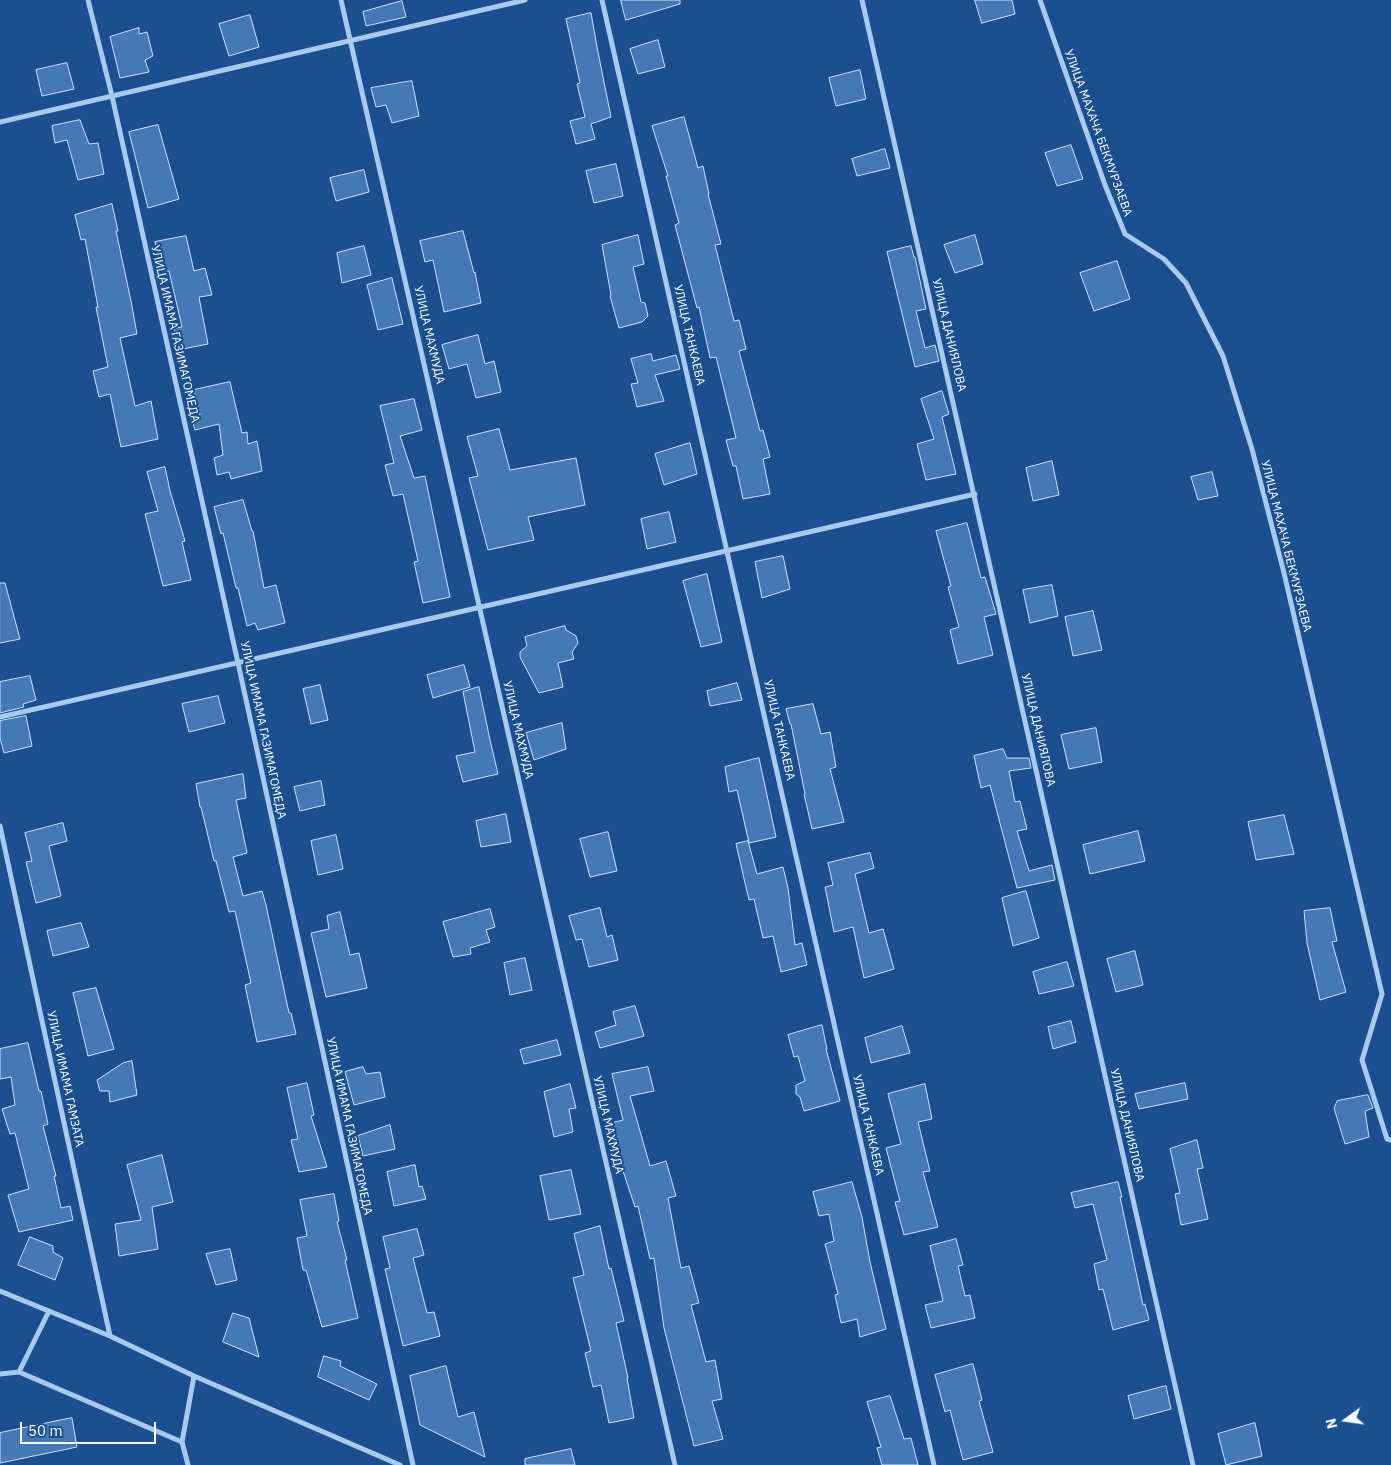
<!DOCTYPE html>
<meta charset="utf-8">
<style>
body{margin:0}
#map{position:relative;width:1391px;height:1465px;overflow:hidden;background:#1b4f8f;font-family:"IBM Plex Sans",sans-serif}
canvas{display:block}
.north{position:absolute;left:1321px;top:1395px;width:50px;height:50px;-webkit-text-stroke:4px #1b4f8f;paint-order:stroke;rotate:256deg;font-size:14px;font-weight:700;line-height:20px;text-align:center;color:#fff}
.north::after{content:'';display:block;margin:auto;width:18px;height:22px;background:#fff;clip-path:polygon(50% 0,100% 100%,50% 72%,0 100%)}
.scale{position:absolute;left:20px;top:1422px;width:136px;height:22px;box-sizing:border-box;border:2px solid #fff;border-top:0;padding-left:6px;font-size:15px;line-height:18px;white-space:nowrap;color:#fff;-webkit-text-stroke:4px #1b4f8f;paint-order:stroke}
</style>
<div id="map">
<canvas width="1391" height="1465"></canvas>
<div class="north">N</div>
<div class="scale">50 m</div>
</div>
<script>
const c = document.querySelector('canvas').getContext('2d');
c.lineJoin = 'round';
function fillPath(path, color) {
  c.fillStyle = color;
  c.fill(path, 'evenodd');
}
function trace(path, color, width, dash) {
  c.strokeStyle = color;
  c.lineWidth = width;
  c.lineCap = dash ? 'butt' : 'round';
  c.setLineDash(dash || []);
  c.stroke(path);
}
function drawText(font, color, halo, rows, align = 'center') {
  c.font = font + ' "IBM Plex Sans",sans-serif';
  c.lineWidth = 4;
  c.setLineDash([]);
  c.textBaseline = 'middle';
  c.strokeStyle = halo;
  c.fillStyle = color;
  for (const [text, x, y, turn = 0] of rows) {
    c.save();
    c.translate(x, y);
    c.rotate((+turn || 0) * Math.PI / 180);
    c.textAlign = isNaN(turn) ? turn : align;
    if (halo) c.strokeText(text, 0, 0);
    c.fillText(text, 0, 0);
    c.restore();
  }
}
const building = new Path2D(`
 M621 0H680V4L626 20Z
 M975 0H1012L1015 14 982 23Z
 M402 1 406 17 366 26 363 12Z
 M591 13 598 52 611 117 591 124 595 139 576 144 570 121 585 117 577 84 580 83 566 19Z
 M250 15 259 47 229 56 219 24Z
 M139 28V34L147 32 153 56 145 60 149 72 120 78 110 37Z
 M658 40 665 67 638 74 630 49Z
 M67 63 74 89 42 96 36 70Z
 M860 70 866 99 836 106 829 78Z
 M412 81 419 116 392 123 386 105 376 107 371 88Z
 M684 117 698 168 703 166 709 194H708L721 244 715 245 734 321 739 320 746 349 739 351 760 431 763 430 770 457 763 459 770 494 743 499 736 466H733L726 440 736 438 716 357 710 358 699 307 697 308 675 225 679 223 666 176H668L652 126Z
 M80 120 89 144 98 143 104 174 78 180 67 140 55 143 52 126Z
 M158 125 179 199 148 208 129 132Z
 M1071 145 1083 179 1057 186 1045 153Z
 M885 149 890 168 857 176 852 159Z
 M616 164 623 196 594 203 586 171Z
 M364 170 369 192 336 201 330 178Z
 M112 204 118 231H116L131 301 137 334 120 338 135 406 151 401 158 439 121 447 110 394 99 397 93 371 108 367 96 307H98L85 239 81 240 75 215Z
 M463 231 474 273 475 272 481 303 444 312 433 260 425 262 420 241Z
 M638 235 644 264 633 267 641 302 645 303 648 316 642 322 619 328 610 296 611 295 602 245Z
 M975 235 983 264 955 273 944 245Z
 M186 236 194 271 205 268 212 295 199 297 208 344 178 350 174 328 182 327 169 271 162 272 155 242Z
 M364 246 371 275 342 283 337 253Z
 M911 246 914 257H915L926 309 916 311 925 348 935 345 939 361 915 367 887 252Z
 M1117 261 1130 299 1094 311 1080 273Z
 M392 278 403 324 378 330 367 285Z
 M478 335 485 364 494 361 501 392 476 398 467 364 449 369 442 345Z
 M651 354 653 361 676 355 680 369 655 375 664 401 637 407 631 384 638 383 631 359Z
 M230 382 242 433 247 432 248 444 257 441 262 471 231 479 229 472 217 475 214 458 223 455 219 424 195 430 191 417 200 415 194 390Z
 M942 391 949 414 942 417 956 474 926 480 917 444 934 439 921 399Z
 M414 399 422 430 400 436 414 478 425 476 450 597 423 603 414 562 418 561 403 494 393 496 385 465 394 463 380 406Z
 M499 429 510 470 576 458 585 505 528 517 534 540 488 550 469 478 478 476 467 437Z
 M690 443 697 474 664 485 655 454Z
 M1052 461 1059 495 1033 501 1026 468Z
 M165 467 170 491 185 541 182 542 191 580 163 586 145 514 158 511 147 472Z
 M1212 472 1218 496 1198 500 1191 477Z
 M243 500 252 531H253L264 588 276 585 285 623 258 630 255 623 247 626 238 588H236L223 533 221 534 214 507Z
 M669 512 676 542 647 549 641 519Z
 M967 523 981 578 985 577 996 614 984 617 993 655 958 664 950 630 959 627 948 587 951 586 936 531Z
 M783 556 790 589 762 598 755 562Z
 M707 574 722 642 701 647 683 581Z
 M0 583H5L20 639 0 643Z
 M1052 585 1058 616 1030 623 1023 590Z
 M1093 611 1102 650 1073 656 1065 617Z
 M565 626 566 630 576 636 578 643 572 652 574 659 558 663 563 687 539 693 520 657V652L527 646 525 637Z
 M464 665 470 687 433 698 427 675Z
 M30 676 36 700 23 704 24 707 0 713V682Z
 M737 683 742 700 710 706 707 691Z
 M320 685 328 720 311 724 303 689Z
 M479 687 490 740 498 774 463 782 456 756 475 752 463 692Z
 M218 696 225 723 189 732 182 704Z
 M813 704 821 734 830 732 836 767 830 769 844 822 812 829 804 794H805L791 724H790L786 709Z
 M26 716 32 746 4 753 0 738V721Z
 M562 723 566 749 534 760 526 733Z
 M1096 728 1102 762 1069 769 1061 735Z
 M1003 749 1007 758H1029L1031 768 1009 771 1015 802 1020 801 1027 829 1017 831 1029 871 1052 865 1055 880 1017 888 990 785 981 788 974 756Z
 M759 758 776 837 749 843 737 790 729 792 725 767Z
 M243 774 246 798 236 800 247 853 233 857 243 896 262 891 266 905 289 1013H291L296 1034 257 1042 245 985 251 983 235 911 229 912 216 861H214L201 807H200L196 784Z
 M321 781 325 805 300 811 294 787Z
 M506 814 511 842 481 847 476 821Z
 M1284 815 1294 854 1256 860 1248 822Z
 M63 823 67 841 49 846 61 896 36 903 26 862 32 861 25 833Z
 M1138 831 1145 861 1090 874 1083 845Z
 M608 832 617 871 590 877 580 839Z
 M336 835 343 869 318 875 311 841Z
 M748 841 757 874 783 867 788 888 795 945 802 943 807 965 781 972 773 936 763 938 754 899 749 900 736 844Z
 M870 853 874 868 855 874 869 933 883 929 894 969 864 978 853 927 834 932 825 887 833 885 828 863Z
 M1026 891 1039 938 1013 946 1002 898Z
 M600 908 607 937 612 935 618 960 589 967 582 939 576 940 569 916Z
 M1330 908 1337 941 1332 942 1346 992 1320 1000 1307 943 1304 911Z
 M490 909 495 927 486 930 490 942 470 948 471 954 453 957 443 922Z
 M340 912 350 955 359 953 367 988 326 997 311 933 329 929 327 916Z
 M81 923 89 947 53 956 47 931Z
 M1135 951 1143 985 1116 992 1107 959Z
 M525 958 532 990 510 995 504 963Z
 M1067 962 1074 986 1039 994 1033 972Z
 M96 988 114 1049 88 1056 73 993Z
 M635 1006 644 1036 600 1048 595 1032 616 1025 613 1012Z
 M1071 1021 1076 1042 1053 1049 1048 1027Z
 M822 1025 827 1049H826L840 1101 804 1111 800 1097 796 1094V1085L805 1081 798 1056 794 1057 788 1035Z
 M902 1026 910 1053 871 1063 865 1038Z
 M557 1040 561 1055 524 1064 520 1050Z
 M28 1043 39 1091H41L48 1124 43 1126 56 1176H54L61 1208 70 1206 73 1220 19 1232 8 1195 29 1189 15 1133 10 1134 2 1109 15 1105 11 1077 0 1079V1049Z
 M132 1061 137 1095 110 1102 109 1091H100L97 1080 123 1063Z
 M363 1067 366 1074 380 1072 385 1097 354 1105 345 1072Z
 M648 1067 654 1091 630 1096 650 1166 666 1161 676 1196 668 1198 681 1268 689 1266 699 1303 691 1305 706 1362 715 1360 722 1399 712 1401 723 1439 694 1446 664 1328 654 1258 650 1259 638 1206 635 1207 618 1156 611 1123 623 1120 612 1074Z
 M307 1083 314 1115 311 1116 327 1167 299 1172 291 1140 298 1139 287 1088Z
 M1185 1083 1188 1099 1139 1109 1135 1094Z
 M570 1084 576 1108 569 1109 573 1132 554 1137 544 1092Z
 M925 1084 932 1119 918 1122 930 1171 923 1172 938 1227 904 1235 895 1202 900 1201 886 1148 901 1144 888 1094Z
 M1368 1095 1373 1108 1365 1111 1369 1137 1345 1144 1334 1108 1337 1101Z
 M390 1125 395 1149 363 1156 358 1136Z
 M1197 1140 1203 1168 1197 1169 1208 1219 1181 1225 1175 1194 1180 1193 1170 1149Z
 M162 1155 173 1202 152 1207 158 1249 119 1256 115 1224 141 1220 127 1165Z
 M415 1165 419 1187 422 1186 426 1199 394 1206 387 1172Z
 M571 1170 581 1214 549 1220 540 1176Z
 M852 1182 862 1217 870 1262 886 1329 860 1337 857 1319 841 1323 835 1295 838 1294 825 1244 834 1241 829 1214 819 1216 813 1192Z
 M1118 1182 1122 1197H1120L1143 1305 1145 1304 1149 1320 1113 1330 1103 1289 1099 1290 1094 1264 1107 1260 1093 1204 1075 1208 1071 1193Z
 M334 1194 339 1221 337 1222 347 1260H345L358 1318 322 1327 306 1270H303L297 1238 307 1236 300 1200Z
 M600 1226 609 1269 611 1268 624 1321 616 1323 628 1378H627L634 1418 609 1423 601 1385 593 1387 585 1353 591 1351 573 1278 584 1275 574 1234Z
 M417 1229 424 1255 413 1258 427 1313 434 1312 440 1336 403 1346 385 1269 390 1268 383 1237Z
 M30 1237 53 1246V1252L63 1258 55 1280 18 1265Z
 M956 1239 963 1265 958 1266 965 1296 970 1295 975 1318 931 1328 925 1305 943 1301 930 1246Z
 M230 1249 237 1280 216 1285 206 1254Z
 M233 1313 249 1318 259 1357 223 1342Z
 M324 1356 341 1361 340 1366 377 1384 369 1400 318 1377Z
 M973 1364 982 1400 979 1401 993 1452 963 1460 950 1410 945 1412 935 1375Z
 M446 1366 458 1417 474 1412 485 1457 420 1425 410 1376Z
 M1166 1386 1171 1409 1134 1419 1128 1396Z
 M890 1396 904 1439 911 1438 918 1465H882L877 1448 881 1447 867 1402Z
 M72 1418 77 1447 0 1463V1433Z
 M1255 1423 1262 1456 1226 1465 1218 1434Z
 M571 1449 575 1465H525V1459Z`);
fillPath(building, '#4478b7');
trace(building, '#cfe3fa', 1);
trace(new Path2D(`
 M88 0 112 96 238 663 413 1465
 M341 0 675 1465
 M602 0 934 1465
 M862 0 1193 1465
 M1040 0 1105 185 1125 234 1164 259 1186 283 1223 356 1252 449 1284 573 1382 994 1362 1060 1387 1139 1391 1140
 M0 122 525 0
 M0 717 975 494
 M0 826 110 1336
 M0 1291 110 1336 194 1376 400 1465
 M19 1372 49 1311
 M0 1374 19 1372 182 1442
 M188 1465 182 1442 194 1376`), '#a9c9ee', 5);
drawText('12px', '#fff', '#1b4f8f', [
 ["УЛИЦА МАХАЧА БЕКМУРЗАЕВА",1098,133,70],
 ["УЛИЦА ИМАМА ГАЗИМАГОМЕДА",175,334,77],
 ["УЛИЦА МАХМУДА",429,335,77],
 ["УЛИЦА ТАНКАЕВА",689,335,77],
 ["УЛИЦА ДАНИЯЛОВА",949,335,77],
 ["УЛИЦА МАХАЧА БЕКМУРЗАЕВА",1286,546,76],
 ["УЛИЦА ИМАМА ГАЗИМАГОМЕДА",263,730,78],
 ["УЛИЦА МАХМУДА",518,730,77],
 ["УЛИЦА ТАНКАЕВА",779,730,77],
 ["УЛИЦА ДАНИЯЛОВА",1038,730,77],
 ["УЛИЦА ИМАМА ГАМЗАТА",65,1079,78],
 ["УЛИЦА МАХМУДА",608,1125,77],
 ["УЛИЦА ТАНКАЕВА",868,1125,77],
 ["УЛИЦА ДАНИЯЛОВА",1127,1125,77],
 ["УЛИЦА ИМАМА ГАЗИМАГОМЕДА",349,1126,78]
]);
</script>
